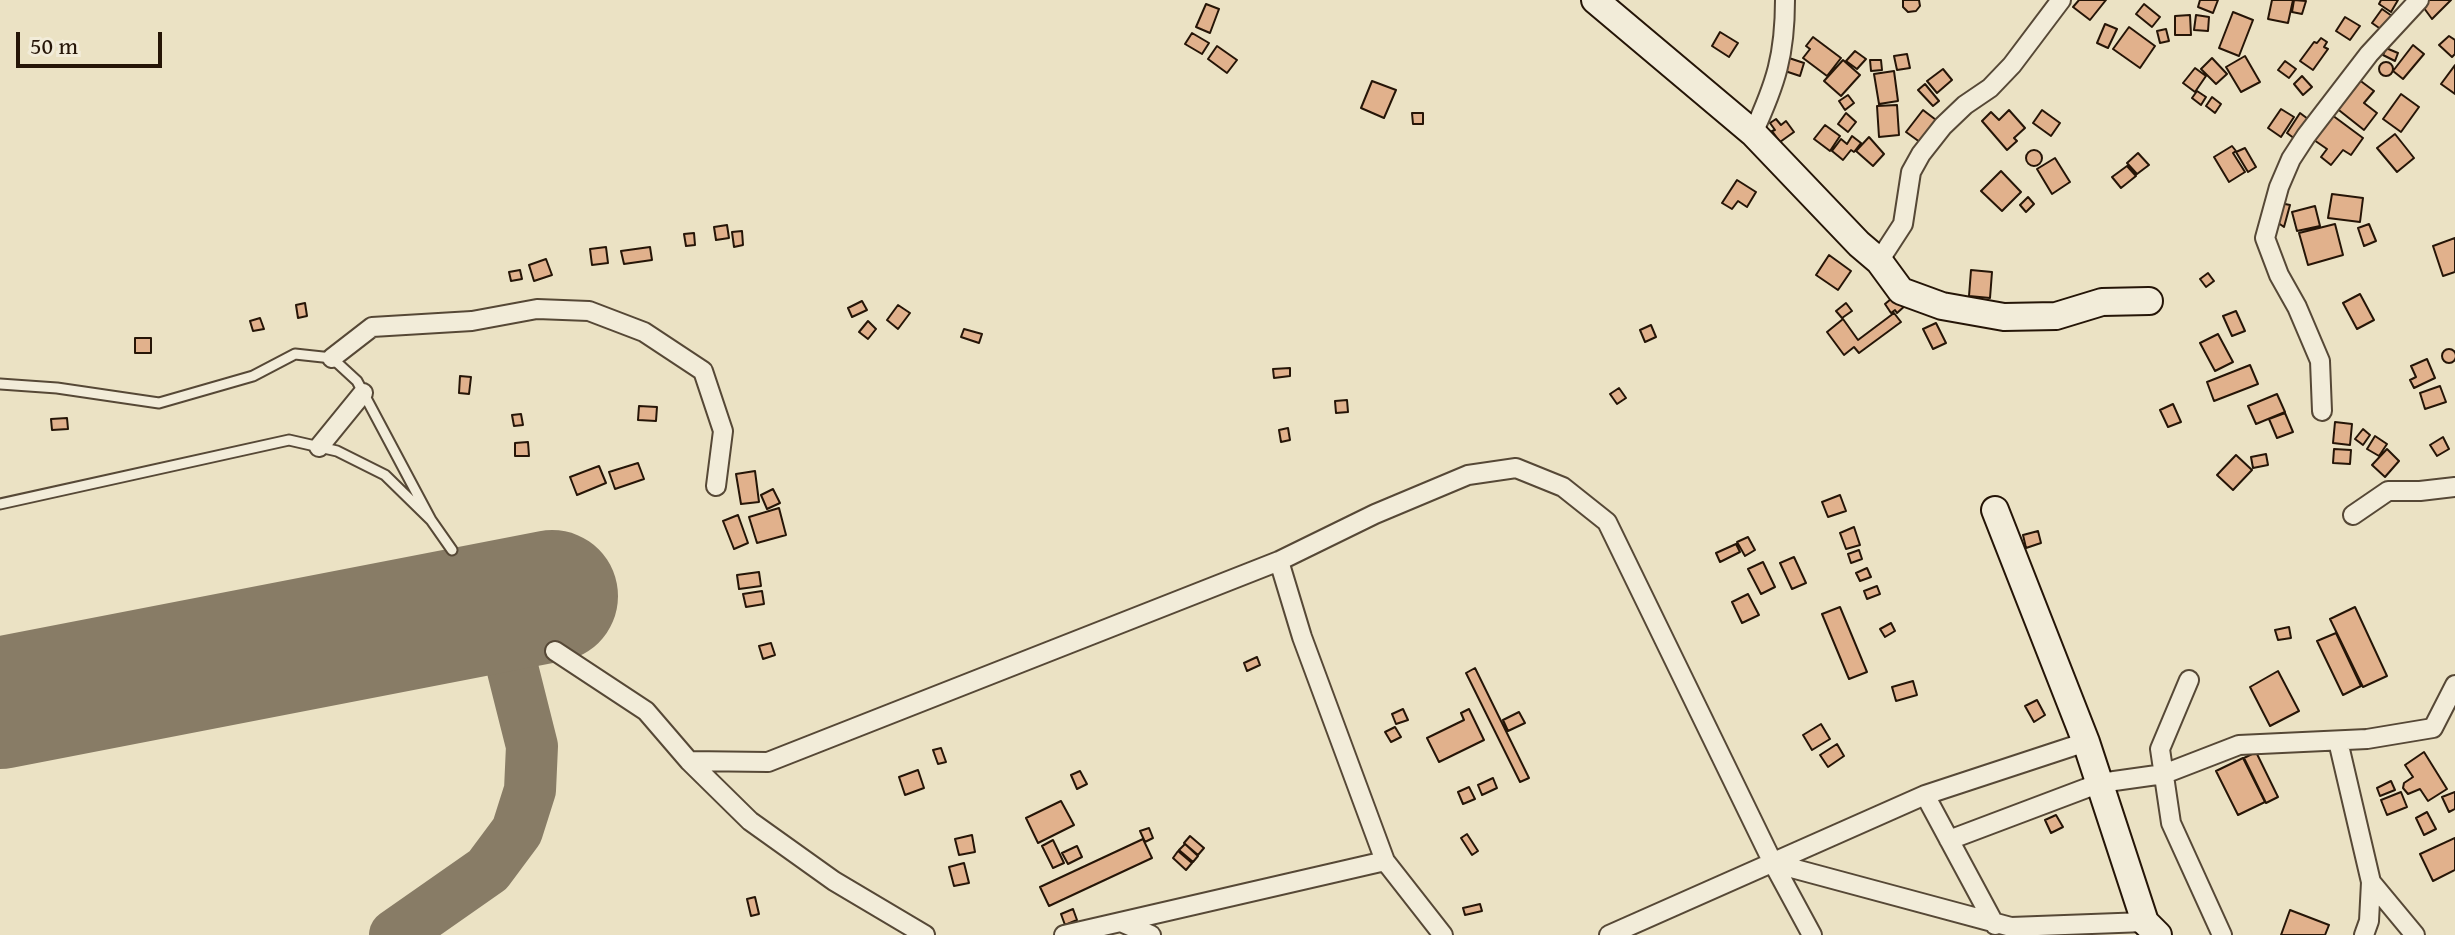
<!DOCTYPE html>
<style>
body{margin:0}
#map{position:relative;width:2455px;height:935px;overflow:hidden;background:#ebe2c4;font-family:"Gentium Book Plus",serif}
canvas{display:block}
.scale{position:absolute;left:16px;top:32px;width:146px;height:36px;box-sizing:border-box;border:4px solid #251507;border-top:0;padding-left:10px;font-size:24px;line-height:28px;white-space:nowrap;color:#251507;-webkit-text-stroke:6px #f2ecd9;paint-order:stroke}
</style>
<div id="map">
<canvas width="2455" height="935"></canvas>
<div class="scale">50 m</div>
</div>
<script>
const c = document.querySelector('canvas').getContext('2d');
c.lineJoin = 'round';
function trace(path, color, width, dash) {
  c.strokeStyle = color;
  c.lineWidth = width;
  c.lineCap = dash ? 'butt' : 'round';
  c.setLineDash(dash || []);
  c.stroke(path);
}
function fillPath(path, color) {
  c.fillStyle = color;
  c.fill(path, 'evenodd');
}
trace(new Path2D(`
 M395 935 488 870 517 831 530 790 532 746 497 607`), '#887c66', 52);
trace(new Path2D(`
 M0 703 552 596`), '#887c66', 132);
const building = new Path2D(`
 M1903 0H1919L1920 6 1916 11 1908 12 1903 7Z
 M2079 0H2106L2090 20 2073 7Z
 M2200 0H2218L2213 13 2198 7Z
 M2272 0H2293L2288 23 2268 19Z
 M2294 0 2306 1 2302 14 2292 12Z
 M2381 0H2398L2391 12 2379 4Z
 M2424 0H2451L2432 19 2421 4Z
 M1206 4 1219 9 1210 33 1196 27Z
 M2144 4 2160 17 2152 27 2136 14Z
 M2382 9 2392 16 2382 30 2372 23Z
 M2233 12 2253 20 2239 56 2219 48Z
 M2190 15 2191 35H2175V16Z
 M2196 15 2209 17 2208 31 2194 30Z
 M2345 17 2360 26 2350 40 2336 31Z
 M2105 24 2117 29 2108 48 2097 43Z
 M2129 27 2155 46 2140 68 2113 49Z
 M2166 29 2169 41 2160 43 2157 31Z
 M1720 32 1738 43 1729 57 1712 46Z
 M1192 33 1209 43 1202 54 1185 44Z
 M2449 36 2455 40V54L2452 57 2439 45Z
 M1813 37 1841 58 1827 76 1803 58 1810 49 1806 46Z
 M2321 38 2327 42 2324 47 2328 49 2313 70 2300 61 2314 42 2317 43Z
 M2413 45 2424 54 2403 79 2393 71Z
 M1217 46 1237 60 1227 73 1208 59Z
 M2386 48 2398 53 2395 61 2383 55Z
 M1855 51 1866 59 1857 69 1846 61Z
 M1907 54 1910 68 1897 70 1894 56Z
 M2245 56 2260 82 2241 92 2226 67Z
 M1789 58 1804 63 1800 76 1785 71Z
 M2212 58 2227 74 2216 84 2201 69Z
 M1843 60 1860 75 1841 96 1824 81Z
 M1870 60H1881L1882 70 1871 71Z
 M2285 61 2296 69 2289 78 2278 70Z
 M2379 69a7 7 0 1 1 14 0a7 7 0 1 1-14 0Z
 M2455 65V94L2441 84Z
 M2195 68 2206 76 2195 92 2183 83Z
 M1943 69 1952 80 1937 93 1927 81Z
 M1894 71 1898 101 1879 104 1874 74Z
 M2302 76 2312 87 2303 95 2294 84Z
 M2358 79 2374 91 2364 103 2377 113 2364 130 2335 107Z
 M1372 81 1396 90 1384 118 1361 108Z
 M1925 84 1939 101 1933 106 1918 90Z
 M2197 91 2206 97 2201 105 2192 98Z
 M2401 94 2419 107 2401 132 2383 119Z
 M1848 95 1854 103 1845 110 1839 101Z
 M2212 97 2221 104 2215 113 2206 106Z
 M1897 105 1899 135 1879 137 1877 106Z
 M2281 109 2294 117 2281 137 2268 128Z
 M1923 110 1940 123 1924 145 1906 132Z
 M2009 110 2025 128 2014 138 2017 141 2007 150 1982 121 1991 112 1999 120Z
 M2042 110 2060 123 2051 136 2033 123Z
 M1412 113H1423V124H1413Z
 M1846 113 1856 122 1848 132 1838 124Z
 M2300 113 2308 119 2295 139 2287 133Z
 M2332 115 2363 138 2351 155 2343 150 2331 165 2321 157 2327 149 2314 140Z
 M1776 119 1781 125 1786 121 1794 132 1780 142 1772 131 1775 130 1770 123Z
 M1825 125 1840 136 1830 151 1814 139Z
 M2395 134 2414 158 2397 172 2377 148Z
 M1852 136 1861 143 1854 152 1851 150 1843 160 1832 151 1841 139 1847 144Z
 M1869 137 1884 154 1873 166 1856 151Z
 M2232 146 2236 151 2233 153 2245 172 2229 182 2214 157Z
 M2245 148 2256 167 2248 172 2236 152Z
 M2026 158a8 8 0 1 1 16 0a8 8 0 1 1-16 0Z
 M2138 153 2149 165 2137 174 2127 163Z
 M2055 158 2070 182 2052 194 2037 169Z
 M2127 166 2136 176 2121 188 2112 177Z
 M2001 171 2021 192 2002 211 1981 191Z
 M1737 180 1756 192 1747 207 1738 201 1732 209 1722 203Z
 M2332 194 2363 198 2360 222 2328 218Z
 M2028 197 2034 204 2026 212 2020 205Z
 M2280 203 2290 205 2284 227 2274 220Z
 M2315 206 2320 226 2297 231 2292 212Z
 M2335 224 2343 255 2308 265 2299 233Z
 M2369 224 2376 241 2364 246 2358 228Z
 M727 225 729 238 716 240 714 227Z
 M742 231 743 245 734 247 732 232Z
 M694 233 695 245 686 246 684 234Z
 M2455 238V272L2443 276 2433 246Z
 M606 247 608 263 592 265 590 249Z
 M650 247 652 260 624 264 621 251Z
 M1829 255 1851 271 1838 290 1816 275Z
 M546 259 552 275 534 281 529 265Z
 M520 270 522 279 511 281 509 272Z
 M1971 270 1992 272 1990 298 1969 296Z
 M2208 273 2214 281 2206 287 2200 279Z
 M1898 293 1907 304 1897 313 1895 310 1891 313 1885 304Z
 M2360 294 2374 320 2357 329 2343 303Z
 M862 301 867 310 852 317 848 308Z
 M305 303 307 316 298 318 296 305Z
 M1846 303 1852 311 1842 318 1836 311Z
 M898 305 910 313 898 329 887 320Z
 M2236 311 2245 331 2232 336 2223 316Z
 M1894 313 1901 322 1859 353 1854 347 1844 355 1827 332 1843 319 1858 340Z
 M260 318 264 329 253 331 250 321Z
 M868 321 876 329 868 339 859 332Z
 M1936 323 1946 343 1933 349 1923 329Z
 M1651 325 1656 337 1645 342 1640 330Z
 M964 329 982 334 979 343 961 337Z
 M2218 334 2233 362 2215 371 2200 343Z
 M135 338H151V353H135Z
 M2442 356a7 7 0 1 1 14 0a7 7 0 1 1-14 0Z
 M2427 359 2435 378 2414 388 2410 380 2416 377 2411 366Z
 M2250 365 2258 384 2214 401 2207 382Z
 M1290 368V376L1274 378 1273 369Z
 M460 376 471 377 469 394 459 393Z
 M2440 386 2446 402 2425 409 2420 393Z
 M1619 388 1626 398 1617 404 1610 394Z
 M2277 394 2285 412 2256 424 2248 406Z
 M1347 400 1348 412 1336 413 1335 401Z
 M2173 404 2181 422 2168 427 2160 410Z
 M639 406 657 407 656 421 638 420Z
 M2285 413 2293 432 2277 438 2269 419Z
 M521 414 523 425 514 426 512 415Z
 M67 418 68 429 52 430 51 419Z
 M2335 422 2352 424 2350 445 2333 443Z
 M1288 428 1290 440 1281 442 1279 430Z
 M2363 429 2370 435 2363 445 2355 439Z
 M2375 436 2387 444 2379 456 2367 449Z
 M2443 437 2449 449 2437 456 2430 445Z
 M528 442 529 456H515V443Z
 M2334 449 2351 450 2350 464 2333 463Z
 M2387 449 2399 461 2385 477 2372 465Z
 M2266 454 2268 465 2253 468 2251 457Z
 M2236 455 2252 470 2233 490 2217 475Z
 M638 463 644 479 615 489 609 472Z
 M599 466 606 483 577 495 570 477Z
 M755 471 759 502 741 504 736 474Z
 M773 489 780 503 767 509 761 495Z
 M1840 495 1846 511 1828 517 1822 502Z
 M779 508 786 535 757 543 749 517Z
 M738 515 748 543 734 549 723 521Z
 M1854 527 1860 545 1846 549 1840 533Z
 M2038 531 2041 543 2026 548 2023 535Z
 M1748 537 1755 550 1745 556 1737 542Z
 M1736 544 1740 552 1720 562 1716 553Z
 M1859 550 1862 559 1851 563 1848 554Z
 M1794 557 1806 583 1792 589 1780 563Z
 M1763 562 1775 587 1761 594 1748 569Z
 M1867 568 1871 577 1860 581 1856 573Z
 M759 572 761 586 739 589 737 575Z
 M1877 586 1880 594 1867 599 1864 591Z
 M762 591 764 604 746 607 743 594Z
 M1748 594 1759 615 1742 623 1732 602Z
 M1840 607 1867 672 1849 679 1822 614Z
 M2355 607 2387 676 2363 687 2330 619Z
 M1891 623 1895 631 1885 637 1880 629Z
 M2289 627 2291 638 2278 640 2275 630Z
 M2336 633 2361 686 2343 695 2317 641Z
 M771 643 775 655 763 659 759 646Z
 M1257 657 1260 665 1247 671 1244 663Z
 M1475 668 1529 778 1520 782 1466 673Z
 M2278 671 2299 711 2270 726 2250 687Z
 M1913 681 1917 695 1896 701 1892 687Z
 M2037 700 2045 715 2034 722 2025 706Z
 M1403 709 1408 720 1396 724 1392 714Z
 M1469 709 1484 740 1439 762 1427 738 1464 720 1461 713Z
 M1519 712 1525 723 1508 731 1503 720Z
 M1821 724 1830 739 1812 750 1803 735Z
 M1395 727 1401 737 1391 742 1385 732Z
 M1837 744 1844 756 1828 767 1820 755Z
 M941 748 946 762 938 764 933 750Z
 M2256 752 2278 797 2266 803 2244 758Z
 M2424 752 2447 789 2428 801 2420 789 2408 794 2403 788 2404 783 2413 777 2405 765Z
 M2243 758 2265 802 2238 815 2216 771Z
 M918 770 924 788 905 795 899 777Z
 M1080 771 1087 784 1077 789 1071 775Z
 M1493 778 1497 788 1482 795 1478 785Z
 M2391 781 2395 790 2380 796 2377 788Z
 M1469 787 1475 799 1463 804 1458 792Z
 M2401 792 2407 807 2387 815 2381 800Z
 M2455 792V809L2449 812 2442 797Z
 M1061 801 1074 825 1038 843 1026 818Z
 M2427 812 2436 829 2424 835 2416 818Z
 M2056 815 2063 827 2051 833 2045 820Z
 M1149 828 1153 838 1145 842 1140 831Z
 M1467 834 1478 851 1472 855 1461 838Z
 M972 835 975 852 959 855 955 839Z
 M1190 836 1204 848 1198 855 1184 843Z
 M2455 838V870L2433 881 2420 854Z
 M1143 839 1152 858 1049 906 1040 887Z
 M1053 840 1064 863 1053 868 1042 846Z
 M1185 844 1198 856 1193 862 1179 850Z
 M1077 846 1082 857 1068 864 1062 853Z
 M1178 851 1192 863 1186 870 1173 858Z
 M964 863 969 883 954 886 949 867Z
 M755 897 759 914 751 916 747 899Z
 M1480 904 1482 911 1465 915 1463 908Z
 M1073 909 1077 920 1065 925 1061 914Z
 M2290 910 2329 925 2325 935H2281Z`);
fillPath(building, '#e1b18c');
trace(building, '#251507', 2);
const lane = new Path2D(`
 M0 384 57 388 159 403 253 376 295 354 332 358 357 381 431 520
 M0 504 289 440 337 451 385 475 431 520 452 550`);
const street = new Path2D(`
 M1753 133C1776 83 1785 55 1785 0
 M1879 261 1903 224 1911 172 1921 154 1943 126 1965 105 1990 88 2012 65 2061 0
 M332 358 372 327 472 321 537 309 589 311 644 332 703 371 723 431 716 486
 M2322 411 2320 361 2297 307 2279 275 2265 238 2279 187 2291 159 2306 136 2369 54 2419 0
 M319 447 363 393
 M2353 515 2388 491H2420L2455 487
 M1279 561 1302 637 1385 861 1443 935
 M555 651 646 711 689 761 750 821 834 881 925 935
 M2189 680 2160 749 2171 823 2222 935
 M2338 741 2371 882 2369 921 2364 935
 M689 761 768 762 1279 561 1375 514 1468 475 1516 468 1563 487 1607 522 1773 863 1812 935
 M1925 795 1995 925
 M1949 840 2100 783 2164 774 2239 745 2367 739 2433 728 2455 685
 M1773 863 2011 927 2145 922
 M2371 882 2415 935
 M1123 923 1151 935
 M1064 935 1385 861
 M1609 935 1925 795 2086 742`);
const secondary = new Path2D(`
 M1595 0 1753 133 1859 244 1879 261 1901 291 1942 306 2004 317 2056 316 2102 302 2149 301
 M1995 510 2086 742 2145 922 2158 935`);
trace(lane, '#564836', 13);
trace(street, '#564836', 22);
trace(secondary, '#251507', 30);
trace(lane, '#f2ecd9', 9);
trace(street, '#f2ecd9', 18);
trace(secondary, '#f2ecd9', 26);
</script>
